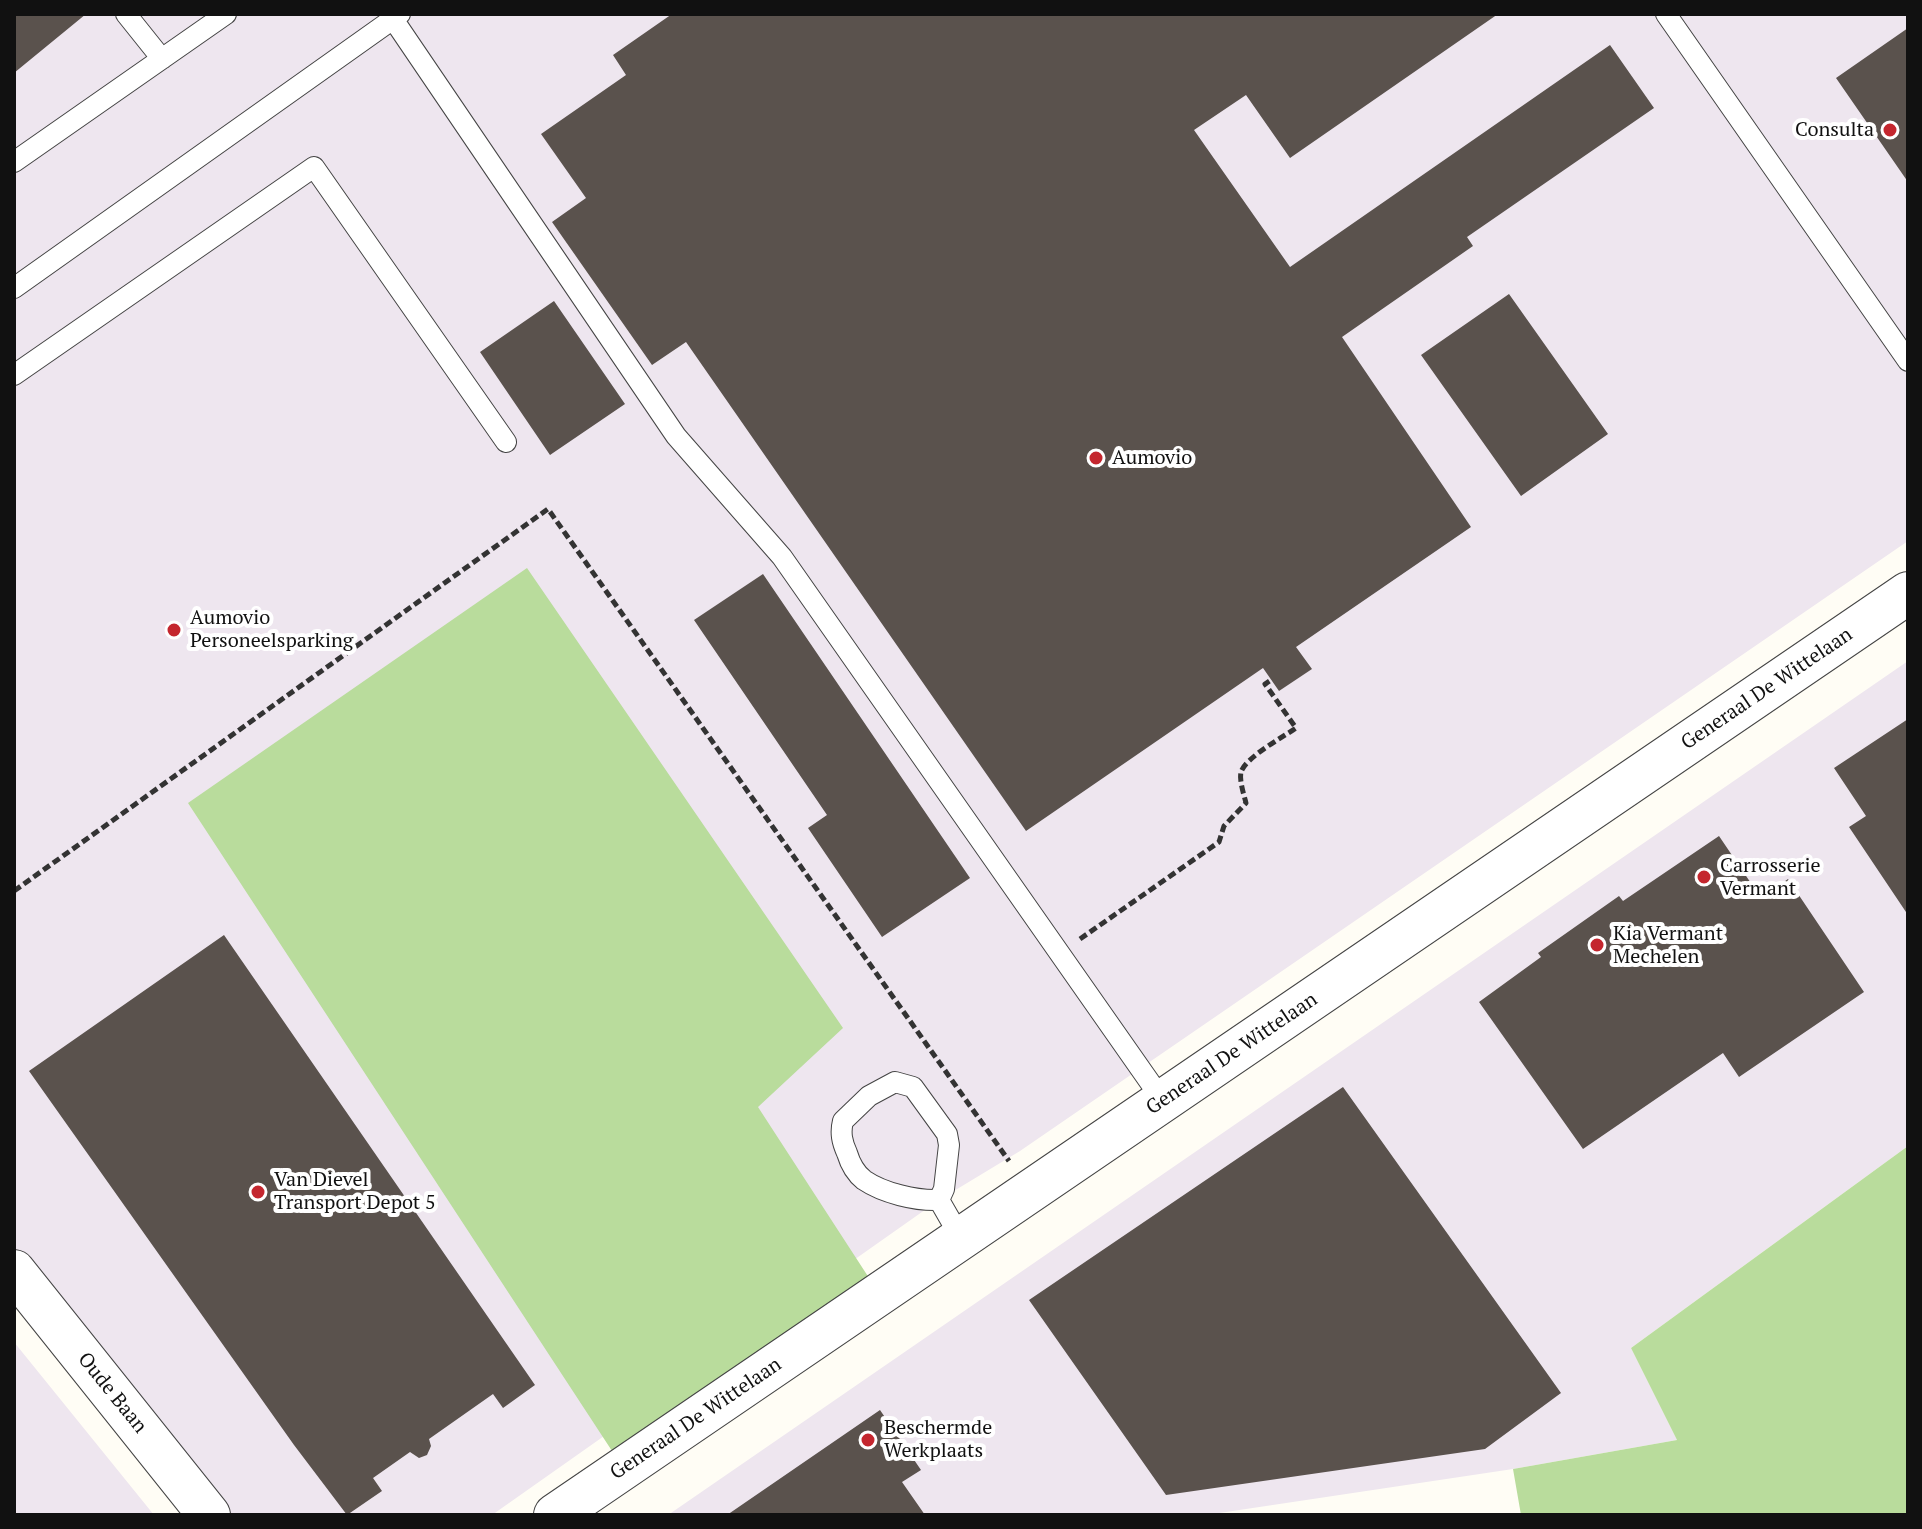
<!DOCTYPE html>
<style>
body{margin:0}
#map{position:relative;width:1922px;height:1529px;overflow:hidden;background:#fffdf5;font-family:"PT Serif",serif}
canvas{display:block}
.frame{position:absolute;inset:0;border:16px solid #111;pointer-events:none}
</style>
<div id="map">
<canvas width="1922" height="1529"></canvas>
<div class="frame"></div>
</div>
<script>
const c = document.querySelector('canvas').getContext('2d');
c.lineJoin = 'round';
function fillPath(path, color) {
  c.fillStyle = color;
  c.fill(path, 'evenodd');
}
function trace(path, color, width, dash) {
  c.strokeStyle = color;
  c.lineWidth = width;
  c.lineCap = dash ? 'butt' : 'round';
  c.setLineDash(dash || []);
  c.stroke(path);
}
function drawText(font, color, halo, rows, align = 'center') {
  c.font = font + ' "PT Serif",serif';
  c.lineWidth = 8;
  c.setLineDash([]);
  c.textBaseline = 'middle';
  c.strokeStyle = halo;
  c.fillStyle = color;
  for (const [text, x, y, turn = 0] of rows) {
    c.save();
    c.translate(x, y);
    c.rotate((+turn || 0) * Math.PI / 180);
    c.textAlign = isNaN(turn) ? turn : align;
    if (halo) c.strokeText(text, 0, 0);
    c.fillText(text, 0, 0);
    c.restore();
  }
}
fillPath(new Path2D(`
 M14 14H1908V541L1020 1151 939 1200 492 1515H211L14 1259Z
 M1908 661V1146L1631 1348 1677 1440 1513 1469 1206 1515H668Z
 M14 1342 154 1515H14Z`), '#eee6ef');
fillPath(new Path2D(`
 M527 568 843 1028 758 1107 871 1281 614 1454 188 803Z
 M1908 1146V1515H1521L1513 1469 1677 1440 1631 1348Z`), '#b9dc9c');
fillPath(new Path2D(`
 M14 14H86L14 73Z
 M672 14H1498L1290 158 1246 95 1194 130 1290 267 1610 45 1654 108 1467 237 1473 246 1342 337 1471 527 1296 647 1312 669 1279 691 1263 668 1026 831 686 342 652 365 552 222 586 198 541 134 626 75 613 55Z
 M1908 28V182L1836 78Z
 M1509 294 1608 434 1521 496 1421 355Z
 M554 301 625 404 550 455 480 352Z
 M763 574 970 878 882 937 808 828 827 815 694 620Z
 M1908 719V915L1849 827 1866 816 1834 768Z
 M1719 836 1761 898 1788 879 1864 992 1739 1077 1723 1053 1583 1149 1479 1002 1541 957 1538 953 1619 896 1623 901Z
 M224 935 535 1385 503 1408 493 1394 429 1439 431 1446 427 1455 419 1458 410 1452 373 1478 382 1491 347 1515 294 1445 29 1071Z
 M1343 1087 1561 1393 1485 1449 1166 1495 1029 1300Z
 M880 1410 921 1470 902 1482 925 1515H727Z`), '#5a524d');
const service = new Path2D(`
 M126 14 162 59
 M1666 14 1908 361
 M393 19 676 436 782 557 1163 1101
 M14 162 226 14
 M14 288 400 14
 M14 375 314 167 506 442
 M939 1200C916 1201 883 1193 864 1180 855 1173 850 1163 847 1153 842 1142 840 1133 843 1121L869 1096 895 1082 913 1087 947 1134 949 1145 944 1189 939 1200 962 1240`);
const minor = new Path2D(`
 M14 1271 209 1515
 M555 1515 1908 593`);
trace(service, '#444', 22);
trace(minor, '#444', 44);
trace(new Path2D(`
 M14 891 548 509 1009 1161
 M1080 939 1219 842 1224 826 1246 803C1244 795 1239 780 1241 772 1246 757 1283 737 1296 728L1265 684 1271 680`), '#333', 5, [8, 4]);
trace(service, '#fff', 20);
trace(minor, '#fff', 42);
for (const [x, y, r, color] of [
 [1890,130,8,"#c4262e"],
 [1096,458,8,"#c4262e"],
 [174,630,8,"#c4262e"],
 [1704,877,8,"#c4262e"],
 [1597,945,8,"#c4262e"],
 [258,1192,8,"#c4262e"],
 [868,1440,8,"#c4262e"]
]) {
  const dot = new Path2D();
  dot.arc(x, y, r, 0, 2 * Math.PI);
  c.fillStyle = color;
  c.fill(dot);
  trace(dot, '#fff', 3);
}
drawText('20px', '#111', '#fff', [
 ["Consulta",1874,130,"right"],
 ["Aumovio",1112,458],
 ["Aumovio",190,618],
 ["Personeelsparking",190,641],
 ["Carrosserie",1720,866],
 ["Vermant",1720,889],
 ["Kia Vermant",1613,934],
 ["Mechelen",1613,957],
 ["Van Dievel",274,1180],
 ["Transport Depot 5",274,1203],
 ["Beschermde",884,1428],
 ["Werkplaats",884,1451]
], 'left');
drawText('20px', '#111', '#fff', [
 ["Generaal De Wittelaan",1767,689,-34],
 ["Generaal De Wittelaan",1232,1054,-34],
 ["Oude Baan",112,1393,51],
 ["Generaal De Wittelaan",696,1419,-34]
]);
</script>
